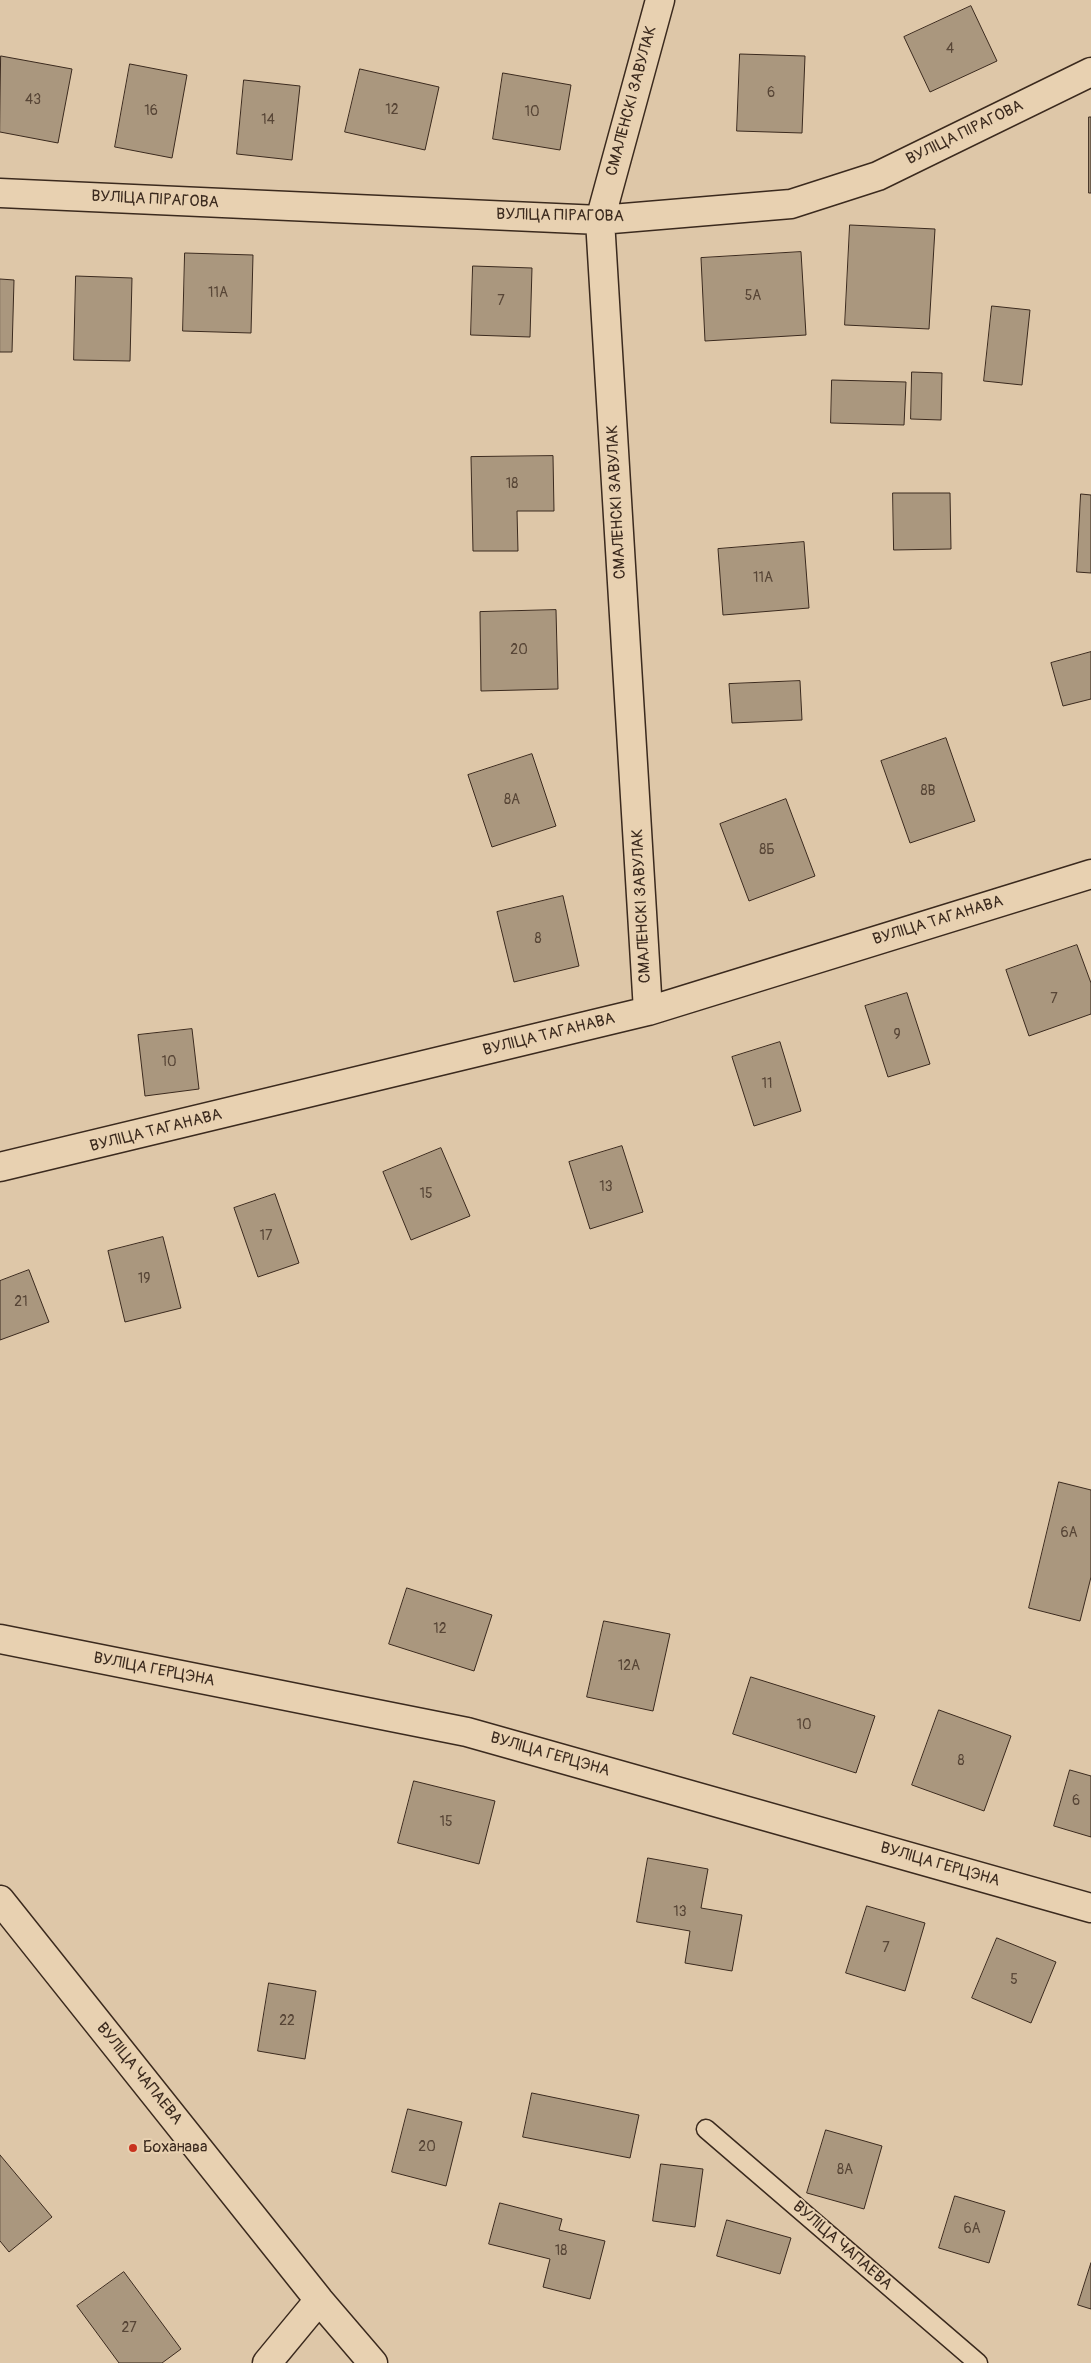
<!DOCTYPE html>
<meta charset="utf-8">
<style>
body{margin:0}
canvas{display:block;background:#dec7a8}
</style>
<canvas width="1091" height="2363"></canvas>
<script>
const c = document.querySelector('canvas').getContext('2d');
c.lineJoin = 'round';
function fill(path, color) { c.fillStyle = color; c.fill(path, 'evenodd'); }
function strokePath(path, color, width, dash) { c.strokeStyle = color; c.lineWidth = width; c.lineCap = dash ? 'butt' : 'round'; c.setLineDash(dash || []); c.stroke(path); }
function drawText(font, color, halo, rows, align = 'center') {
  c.font = font + ' Pangolin,sans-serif'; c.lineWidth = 4; c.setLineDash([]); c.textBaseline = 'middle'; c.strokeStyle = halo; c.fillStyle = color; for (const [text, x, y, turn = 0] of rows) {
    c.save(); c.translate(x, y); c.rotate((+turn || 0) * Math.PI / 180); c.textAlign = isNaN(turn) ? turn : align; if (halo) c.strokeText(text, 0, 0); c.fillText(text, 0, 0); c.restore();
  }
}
const building = new Path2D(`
 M 971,6 L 997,61 L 930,92 L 904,37 Z
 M 740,54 L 805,56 L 802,133 L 737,131 Z
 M 1,56 L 72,69 L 58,143 L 0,132 Z
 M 130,64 L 187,75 L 172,158 L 115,147 Z
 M 360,69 L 439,87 L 425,150 L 345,132 Z
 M 503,73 L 571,85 L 560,150 L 493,139 Z
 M 244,80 L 300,86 L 292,160 L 237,154 Z
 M 1089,117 L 1091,117 L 1091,193 L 1089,193 Z
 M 850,225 L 935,229 L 929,329 L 845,325 Z
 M 801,252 L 806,335 L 705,341 L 701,258 Z
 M 185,253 L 253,255 L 251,333 L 183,331 Z
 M 473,266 L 532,268 L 530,337 L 471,335 Z
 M 76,276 L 132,278 L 130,361 L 74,360 Z
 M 0,279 L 14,280 L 12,352 L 0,352 Z
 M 992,306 L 1030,310 L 1022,385 L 984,381 Z
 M 912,372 L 942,373 L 941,420 L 911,419 Z
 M 832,380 L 906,382 L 904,425 L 831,423 Z
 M 553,456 L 554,511 L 517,511 L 518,551 L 473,551 L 471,457 Z
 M 893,493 L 950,493 L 951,549 L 894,550 Z
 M 1081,494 L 1091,495 L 1091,573 L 1077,572 Z
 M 804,542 L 809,608 L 723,615 L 718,549 Z
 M 556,610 L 558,689 L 481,691 L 480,612 Z
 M 1091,652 L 1091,699 L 1063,706 L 1051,663 Z
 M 800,681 L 802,720 L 732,723 L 729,684 Z
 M 946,738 L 975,821 L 910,843 L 881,761 Z
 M 532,754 L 556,826 L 492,847 L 468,775 Z
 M 786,799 L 815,876 L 749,901 L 720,824 Z
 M 563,896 L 579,966 L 514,982 L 497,912 Z
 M 1077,945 L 1091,983 L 1091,1014 L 1029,1036 L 1006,970 Z
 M 907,993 L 930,1064 L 888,1077 L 865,1006 Z
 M 192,1029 L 199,1089 L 145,1096 L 138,1035 Z
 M 780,1042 L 801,1111 L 754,1126 L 732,1057 Z
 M 622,1146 L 643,1212 L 590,1229 L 569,1162 Z
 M 441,1148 L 470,1216 L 411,1240 L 383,1172 Z
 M 275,1194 L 299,1263 L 258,1277 L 234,1208 Z
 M 163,1237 L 181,1308 L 125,1322 L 108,1251 Z
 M 29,1270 L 49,1322 L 0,1340 L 0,1281 Z
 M 1059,1482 L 1091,1490 L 1091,1577 L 1080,1621 L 1029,1608 Z
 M 407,1588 L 492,1615 L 474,1671 L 389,1644 Z
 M 604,1621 L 670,1634 L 653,1711 L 587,1697 Z
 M 751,1677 L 875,1716 L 856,1773 L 733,1734 Z
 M 939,1710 L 1011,1736 L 984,1811 L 912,1785 Z
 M 1070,1770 L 1091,1776 L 1091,1837 L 1054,1826 Z
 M 414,1781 L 495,1801 L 479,1864 L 398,1843 Z
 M 648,1858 L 708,1869 L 701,1908 L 742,1915 L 732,1971 L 685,1963 L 690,1931 L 637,1922 Z
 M 867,1906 L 925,1923 L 905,1991 L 846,1973 Z
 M 997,1938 L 1056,1962 L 1031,2023 L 972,1998 Z
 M 269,1983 L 316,1991 L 305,2059 L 258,2051 Z
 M 532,2093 L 639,2115 L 630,2158 L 523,2137 Z
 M 408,2109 L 462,2122 L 446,2186 L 392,2172 Z
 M 826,2130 L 882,2146 L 864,2209 L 807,2193 Z
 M 0,2155 L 52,2217 L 9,2252 L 0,2241 Z
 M 661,2164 L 703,2169 L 695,2227 L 653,2221 Z
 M 955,2196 L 1005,2211 L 989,2263 L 939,2248 Z
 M 500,2203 L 562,2219 L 559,2230 L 605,2241 L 590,2299 L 543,2287 L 550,2259 L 489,2244 Z
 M 727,2220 L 791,2238 L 780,2274 L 717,2256 Z
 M 1091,2263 L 1091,2309 L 1078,2305 Z
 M 124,2272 L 181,2349 L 162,2363 L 119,2363 L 77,2306 Z`);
fill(building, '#aa977e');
strokePath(building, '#3b2a1e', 1);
const lane = new Path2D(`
 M 706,2129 L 978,2363`);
const street = new Path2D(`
 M 0,193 L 600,220 L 791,204 L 878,176 L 1091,72
 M 648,1011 L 600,220 L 660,0
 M 0,1167 L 648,1011 L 1091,874
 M 0,1639 L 467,1732 L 1091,1908`);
const secondary = new Path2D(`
 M 0,1900 L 319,2300 L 373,2363
 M 267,2363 L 319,2300`);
strokePath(lane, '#3b2a1e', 21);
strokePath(street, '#3b2a1e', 31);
strokePath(secondary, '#3b2a1e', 31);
strokePath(lane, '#e8d1b1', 18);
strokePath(street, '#e8d1b1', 28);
strokePath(secondary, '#e8d1b1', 28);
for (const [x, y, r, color] of [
 [133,2148,5,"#c8321e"]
]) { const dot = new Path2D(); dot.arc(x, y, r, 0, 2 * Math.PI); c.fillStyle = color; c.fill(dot); strokePath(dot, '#e8d1b1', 2); }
drawText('14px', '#574536', null, [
 ["4",950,49],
 ["6",771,93],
 ["43",33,100],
 ["12",392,110],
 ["16",151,111],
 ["10",532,112],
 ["14",268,120],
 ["11А",218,293],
 ["5А",753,296],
 ["7",501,301],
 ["18",512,484],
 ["11А",763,578],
 ["20",519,650],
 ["8В",928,791],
 ["8А",512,800],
 ["8Б",767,850],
 ["8",538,939],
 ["7",1054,999],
 ["9",897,1035],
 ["10",169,1062],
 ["11",767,1084],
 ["13",606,1187],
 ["15",426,1194],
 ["17",266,1236],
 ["19",144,1279],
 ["21",21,1302],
 ["6А",1069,1533],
 ["12",440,1629],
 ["12А",629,1666],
 ["10",804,1725],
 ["8",961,1761],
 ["6",1076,1801],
 ["15",446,1822],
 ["13",680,1912],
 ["7",886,1948],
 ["5",1014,1980],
 ["22",287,2021],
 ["20",427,2147],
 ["8А",845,2170],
 ["6А",972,2229],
 ["18",561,2251],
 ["27",129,2328]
]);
drawText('16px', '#3b2a1e', '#e8d1b1', [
 ["СМАЛЕНСКІ ЗАВУЛАК",632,101,-75],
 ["ВУЛІЦА ПІРАГОВА",965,133,-26],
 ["ВУЛІЦА ПІРАГОВА",155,200,3],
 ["ВУЛІЦА ПІРАГОВА",560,216,1],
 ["СМАЛЕНСКІ ЗАВУЛАК",617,502,-93],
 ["СМАЛЕНСКІ ЗАВУЛАК",642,906,-93],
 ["ВУЛІЦА ТАГАНАВА",938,921,-17],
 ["ВУЛІЦА ТАГАНАВА",549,1035,-14],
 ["ВУЛІЦА ТАГАНАВА",156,1131,-14],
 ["ВУЛІЦА ГЕРЦЭНА",154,1670,11],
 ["ВУЛІЦА ГЕРЦЭНА",550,1755,16],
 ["ВУЛІЦА ГЕРЦЭНА",940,1865,16],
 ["ВУЛІЦА ЧАПАЕВА",139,2074,51],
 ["ВУЛІЦА ЧАПАЕВА",842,2246,41]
]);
drawText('16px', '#3b2a1e', '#e8d1b1', [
 ["Боханава",143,2148]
], 'left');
</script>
